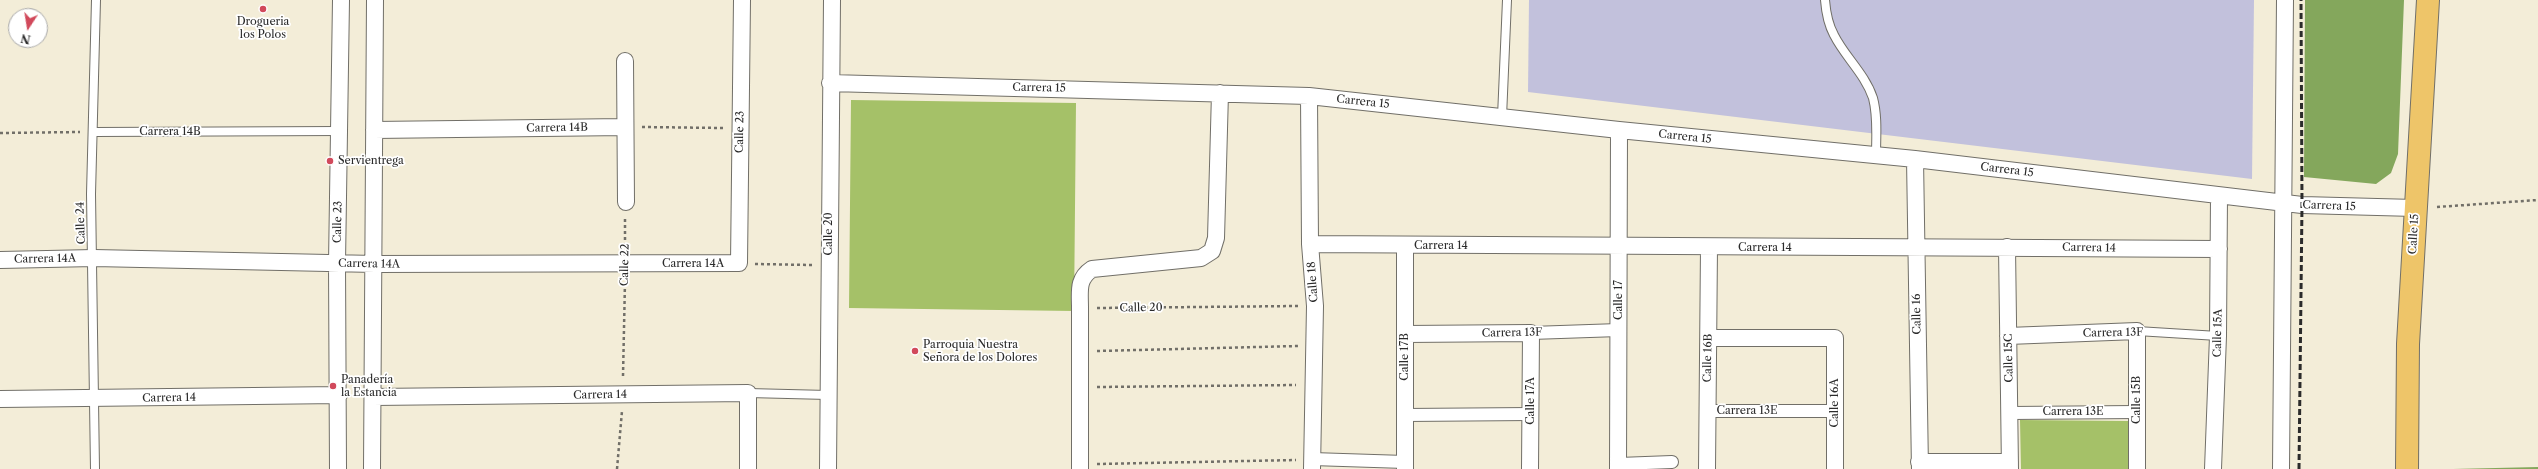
<!DOCTYPE html>
<meta charset="utf-8">
<style>
body{margin:0}
#map{position:relative;width:2538px;height:469px;overflow:hidden;background:#f3edd8;font-family:"Libre Caslon Text",serif}
canvas{display:block}
.north{position:absolute;left:8px;top:8px;width:40px;height:40px;box-sizing:border-box;background:#fff;border:1px solid #aaa;border-radius:50%;rotate:192deg;font-size:11px;font-weight:700;line-height:16px;text-align:center;color:#2b2b2b}
.north::after{content:'';display:block;margin:auto;width:14px;height:18px;background:#d1495b;clip-path:polygon(50% 0,100% 100%,50% 72%,0 100%)}
</style>
<div id="map">
<canvas width="2538" height="469"></canvas>
<div class="north">N</div>
</div>
<script>
const c = document.querySelector('canvas').getContext('2d');
c.lineJoin = 'round';
function fill(path, color) { c.fillStyle = color; c.fill(path, 'evenodd'); }
function strokePath(path, color, width, dash) { c.strokeStyle = color; c.lineWidth = width; c.lineCap = dash ? 'butt' : 'round'; c.setLineDash(dash || []); c.stroke(path); }
function drawText(font, color, halo, rows, align = 'center') {
  c.font = font + ' "Libre Caslon Text",serif'; c.lineWidth = 3.5; c.setLineDash([]); c.textBaseline = 'middle'; c.strokeStyle = halo; c.fillStyle = color; for (const [text, x, y, turn = 0] of rows) {
    c.save(); c.translate(x, y); c.rotate((+turn || 0) * Math.PI / 180); c.textAlign = isNaN(turn) ? turn : align; if (halo) c.strokeText(text, 0, 0); c.fillText(text, 0, 0); c.restore();
  }
}
fill(new Path2D(`
 M 1529,0 L 2254,0 L 2252,179 L 1528,92 Z`), '#c2c1dc');
fill(new Path2D(`
 M 851,100 L 1076,103 L 1074,311 L 849,308 Z
 M 2020,420 L 2128,421 L 2128,469 L 2021,469 Z`), '#a5c168');
fill(new Path2D(`
 M 2305,0 L 2404,0 L 2398,154 L 2391,173 L 2376,184 L 2304,177 Z
 M 2538,467 L 2538,469 L 2453,469 Z`), '#84a75c');
const service = new Path2D(`
 M 1825,0 C 1826,13 1828,24 1834,35 C 1845,57 1865,74 1873,98 C 1878,117 1876,137 1876,156
 M 1502,117 L 1507,0
 M 93,132 L 341,131
 M 2137,331 L 2218,336
 M 748,393 L 828,395
 M 95,469 L 91,194 L 96,0`);
const pedestrian = new Path2D(`
 M 1531,333 L 1619,330
 M 1708,411 L 1834,411
 M 2010,413 L 2137,412
 M 1405,415 L 1531,414
 M 1312,459 L 1405,462
 M 1619,464 L 1672,462`);
const minor = new Path2D(`
 M 625,61 L 626,202
 M 830,83 L 1309,96 L 1619,130 L 1915,159 L 2302,205 L 2415,208
 M 1309,96 L 1310,244 L 1315,306 L 1312,469
 M 374,130 L 625,127
 M 1915,159 L 1920,469
 M 1310,244 L 2219,249
 M 1405,246 L 1405,469
 M 2007,247 L 2010,469
 M 0,260 L 94,258 L 375,264 L 739,263 L 742,0
 M 1405,334 L 1531,333 L 1530,469
 M 2008,336 L 2137,331 L 2137,469
 M 1709,338 L 1835,338 L 1835,469
 M 373,397 L 748,393 L 748,469
 M 0,399 L 339,395
 M 1919,462 L 2010,462
 M 338,469 L 337,263 L 341,0
 M 372,469 L 375,0
 M 828,469 L 832,0
 M 1080,469 L 1080,308 C 1080,291 1077,279 1092,269 L 1201,258 L 1212,251 L 1216,238 L 1220,93
 M 1618,469 L 1619,130
 M 1707,469 L 1709,247
 M 2213,469 L 2218,336 L 2219,196
 M 2281,469 L 2285,0`);
const primary = new Path2D(`
 M 2407,469 L 2408,344 L 2428,0`);
strokePath(service, '#716f68', 10);
strokePath(pedestrian, '#716f68', 14);
strokePath(minor, '#716f68', 18);
strokePath(primary, '#716f68', 24);
strokePath(new Path2D(`
 M 642,127 L 723,128
 M 0,133 L 80,132
 M 2437,207 L 2538,200
 M 625,246 L 625,219
 M 755,264 L 812,265
 M 1097,308 L 1298,306
 M 1097,351 L 1298,346
 M 623,376 L 625,281
 M 1097,387 L 1296,385
 M 1097,464 L 1296,460
 M 617,469 L 622,411`), '#716f68', 2.5, [3, 3]);
strokePath(service, '#fff', 8);
strokePath(pedestrian, '#fff', 12);
strokePath(minor, '#fff', 16);
strokePath(primary, '#eec569', 22);
strokePath(new Path2D(`
 M 2299,469 L 2302,205 L 2301,0`), '#2b2b2b', 3, [6, 3]);
for (const [x, y, r, color] of [
 [263,9,4,"#d1495b"],
 [330,161,4,"#d1495b"],
 [915,351,4,"#d1495b"],
 [333,386,4,"#d1495b"]
]) { const dot = new Path2D(); dot.arc(x, y, r, 0, 2 * Math.PI); c.fillStyle = color; c.fill(dot); strokePath(dot, '#fff', 1.5); }
drawText('11px', '#2b2b2b', '#fff', [
 ["Drogueria",263,22,"center"],
 ["los Polos",263,35,"center"],
 ["Servientrega",338,161],
 ["Parroquia Nuestra",923,345],
 ["Señora de los Dolores",923,358],
 ["Panadería",341,380],
 ["la Estancia",341,393]
], 'left');
drawText('11px', '#2b2b2b', '#fff', [
 ["Carrera 15",1039,88,1],
 ["Carrera 15",1363,102,6],
 ["Carrera 14B",557,128,-1],
 ["Carrera 14B",170,132],
 ["Calle 23",740,132,-89],
 ["Carrera 15",1685,137,6],
 ["Carrera 15",2007,170,7],
 ["Carrera 15",2329,206,2],
 ["Calle 23",338,222,-89],
 ["Calle 24",81,223,-92],
 ["Calle 20",829,234,-90],
 ["Calle 15",2414,234,-87],
 ["Carrera 14",1441,246],
 ["Carrera 14",1765,248],
 ["Carrera 14",2089,248,1],
 ["Carrera 14A",45,259,-1],
 ["Carrera 14A",369,264,1],
 ["Carrera 14A",693,264],
 ["Calle 22",625,265,-89],
 ["Calle 18",1313,282,-94],
 ["Calle 17",1619,300,-90],
 ["Calle 20",1141,308,-1],
 ["Calle 16",1917,314,-91],
 ["Carrera 13F",1512,333,-1],
 ["Carrera 13F",2113,333,-1],
 ["Calle 15A",2218,333,-89],
 ["Calle 17B",1405,357,-90],
 ["Calle 16B",1708,358,-89],
 ["Calle 15C",2009,358,-91],
 ["Carrera 14",600,395,-1],
 ["Carrera 14",169,398,-1],
 ["Calle 15B",2137,400,-90],
 ["Calle 17A",1531,401,-90],
 ["Calle 16A",1835,403,-90],
 ["Carrera 13E",1747,411],
 ["Carrera 13E",2073,412]
]);
</script>
